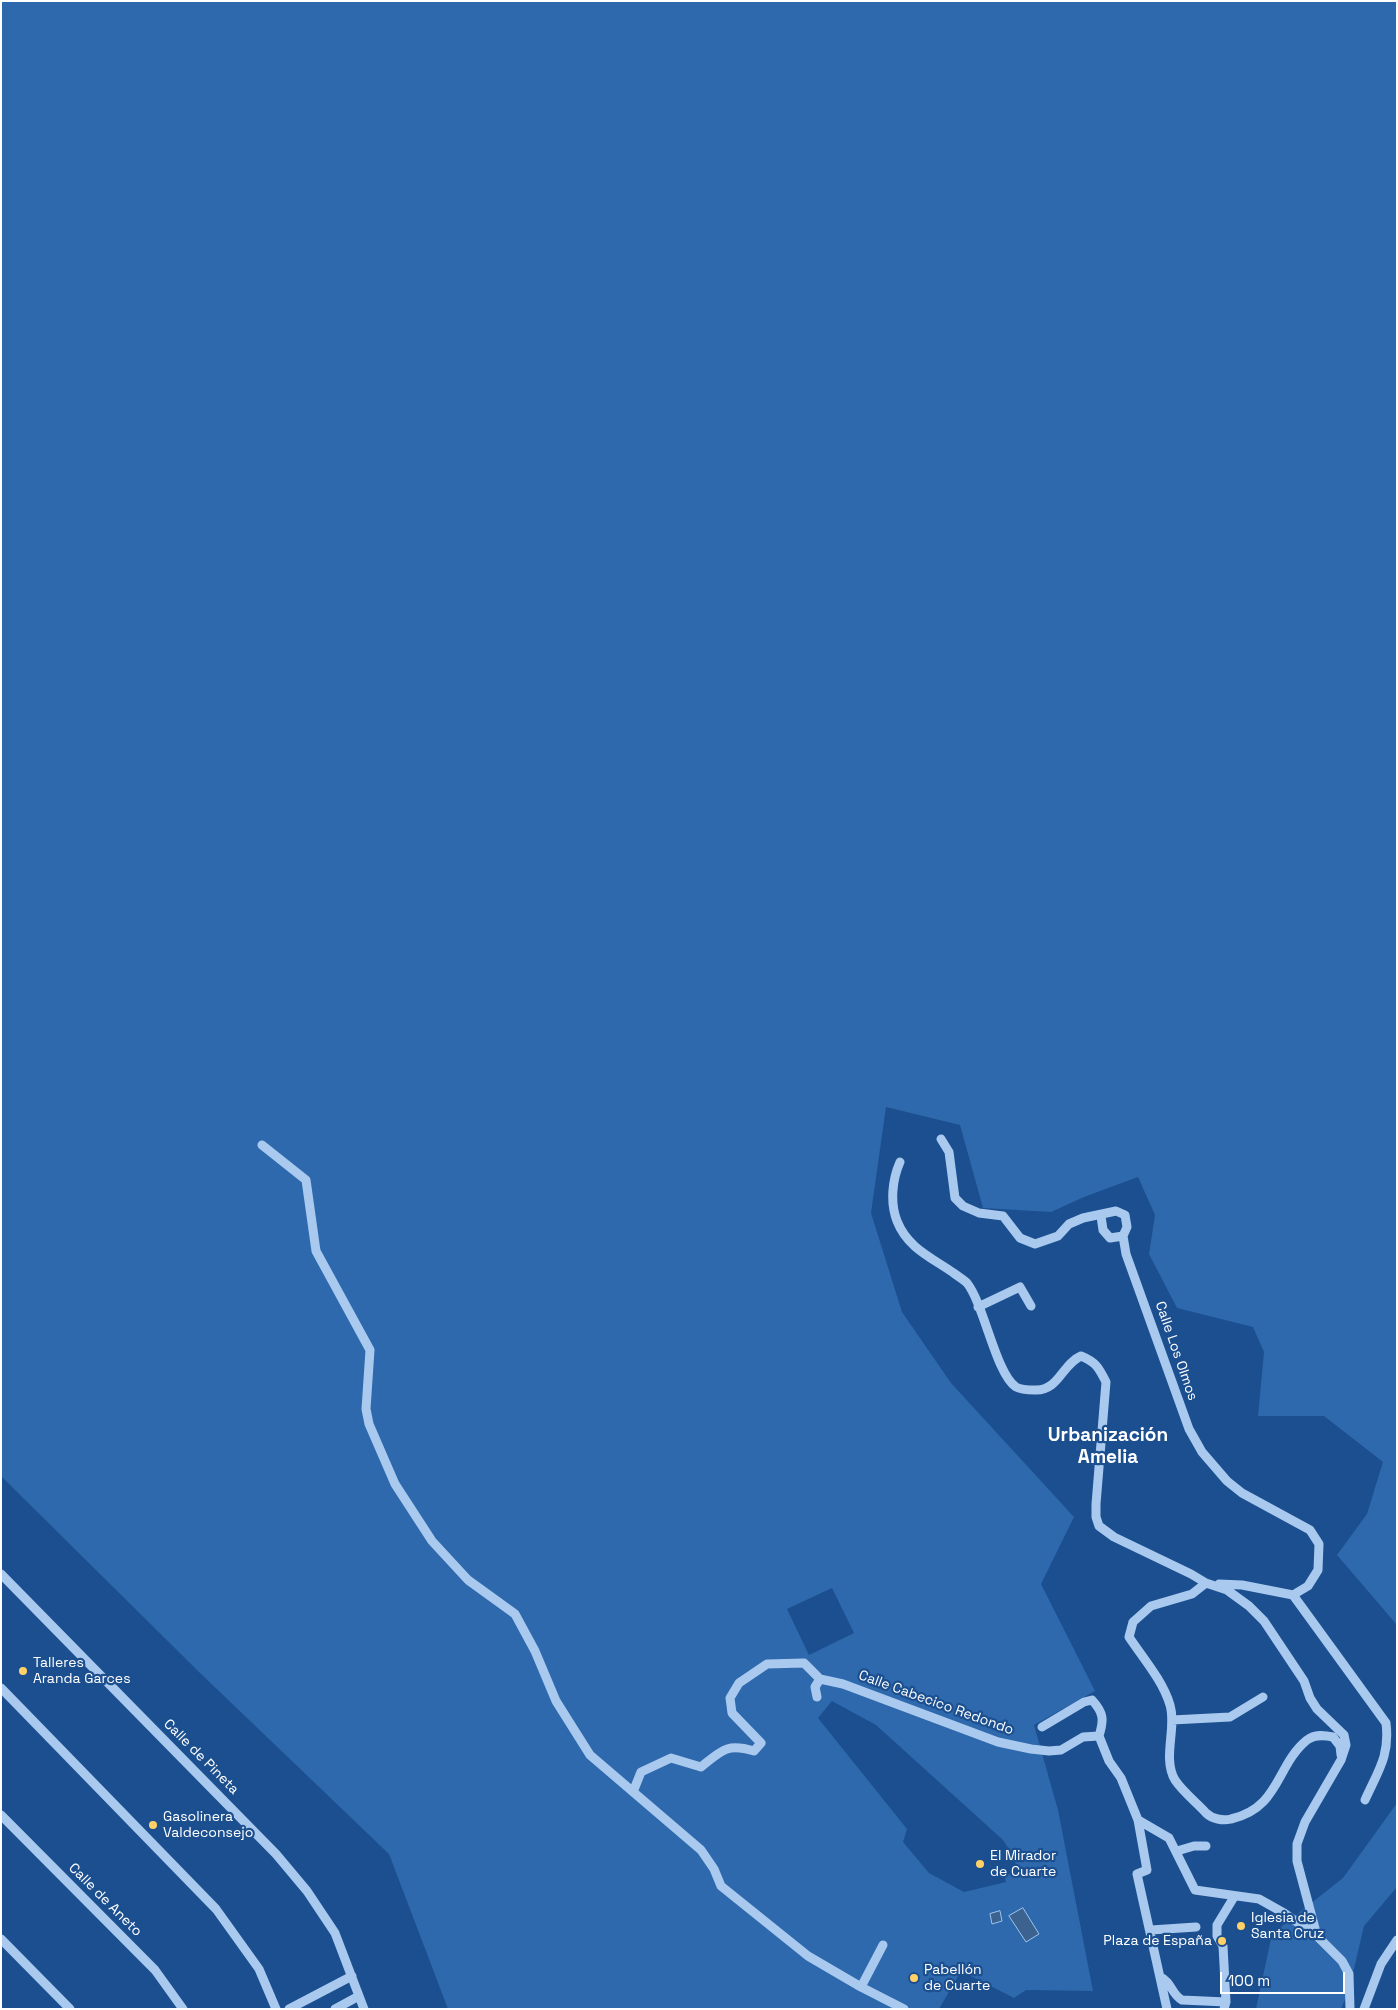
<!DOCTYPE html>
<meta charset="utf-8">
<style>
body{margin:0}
#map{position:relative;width:1398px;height:2010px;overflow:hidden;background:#1b4f8f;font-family:"Space Grotesk",sans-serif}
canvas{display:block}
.frame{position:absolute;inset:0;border:2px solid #fff;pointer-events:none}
.scale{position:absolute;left:1220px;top:1972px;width:125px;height:22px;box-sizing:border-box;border:2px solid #fff;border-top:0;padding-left:6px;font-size:15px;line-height:18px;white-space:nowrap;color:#fff;-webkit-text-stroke:4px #1b4f8f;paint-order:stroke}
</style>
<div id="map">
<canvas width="1398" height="2010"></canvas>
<div class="frame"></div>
<div class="scale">100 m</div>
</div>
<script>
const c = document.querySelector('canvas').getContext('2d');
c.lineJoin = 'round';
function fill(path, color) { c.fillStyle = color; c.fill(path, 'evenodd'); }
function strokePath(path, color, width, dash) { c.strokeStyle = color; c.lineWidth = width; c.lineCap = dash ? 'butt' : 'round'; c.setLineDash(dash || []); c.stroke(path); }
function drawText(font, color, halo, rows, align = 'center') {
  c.font = font + ' "Space Grotesk",sans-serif'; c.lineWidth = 4.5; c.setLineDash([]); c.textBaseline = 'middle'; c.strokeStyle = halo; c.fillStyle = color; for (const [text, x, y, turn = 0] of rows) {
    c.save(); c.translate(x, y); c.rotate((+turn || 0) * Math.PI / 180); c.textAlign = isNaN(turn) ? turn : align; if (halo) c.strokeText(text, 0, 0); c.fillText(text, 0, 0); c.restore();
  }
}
fill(new Path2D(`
 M 1,1 L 1397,1 L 1397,1625 L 1337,1555 L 1367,1514 L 1383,1462 L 1324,1416 L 1258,1416 L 1264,1352 L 1253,1327 L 1177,1308 L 1149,1254 L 1155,1215 L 1138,1177 L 1084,1197 L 1051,1212 L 983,1208 L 960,1125 L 886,1107 L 871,1213 L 902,1312 L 951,1383 L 1074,1517 L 1041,1584 L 1095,1691 L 1034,1725 L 1058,1810 L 1093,1991 L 1026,1990 L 1014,1998 L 961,1971 L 939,2009 L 448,2009 L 389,1854 L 199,1672 L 1,1476 ZM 832,1588 L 854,1633 L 809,1655 L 787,1609 ZM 832,1701 L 876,1725 L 1003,1840 L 1014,1857 L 1017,1872 L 1004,1875 L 1006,1882 L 964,1892 L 929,1873 L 903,1842 L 907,1829 L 818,1718 Z
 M 1397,1803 L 1397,1887 L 1364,1926 L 1349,1990 L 1341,2009 L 1256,2009 L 1272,1934 L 1343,1878 Z`), '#2e69ad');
const water = new Path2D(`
 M 1023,1908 L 1039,1934 L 1026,1942 L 1009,1916 Z
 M 1000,1911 L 1002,1921 L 992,1924 L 990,1914 Z`);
fill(water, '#3c6290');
strokePath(water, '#9cc4f0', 1);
strokePath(new Path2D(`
 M 941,1139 L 949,1152 L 955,1198 L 963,1206 L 979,1213 L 1003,1216 L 1020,1238 L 1035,1244 L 1058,1236 L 1069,1224 L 1083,1218 L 1116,1211 L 1125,1215 L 1127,1227 L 1123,1236 L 1126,1254 L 1189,1429 L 1202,1452 L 1227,1481 L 1242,1493 L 1310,1530 L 1319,1544 L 1318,1570 L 1308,1586 L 1293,1595 L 1242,1585 L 1219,1584
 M 262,1145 L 306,1180 L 316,1251 L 370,1350 L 366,1409 L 369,1424 L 395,1484 L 432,1541 L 468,1580 L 515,1614 L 535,1651 L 556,1701 L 590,1755 L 701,1850 L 714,1869 L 721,1886 L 808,1956 L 861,1987 L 904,2009
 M 900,1162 C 892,1180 890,1203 897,1221 C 908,1249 933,1258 955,1274 C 959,1277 964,1280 967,1283 C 984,1304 996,1374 1016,1387 C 1021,1390 1029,1390 1035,1390 C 1059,1391 1062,1364 1081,1356 C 1096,1362 1099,1368 1106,1382 L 1096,1504 L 1096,1517 L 1099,1526 L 1114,1537 L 1191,1574 L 1206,1583 L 1227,1590 L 1249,1606 L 1264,1621 L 1304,1681 L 1310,1698 L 1317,1709 L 1344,1735 L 1346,1745 L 1341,1760 L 1305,1822 L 1297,1844 L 1297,1861 L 1317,1936 L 1342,1961 L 1349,1974 L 1350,2009
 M 1101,1216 L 1103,1230 L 1110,1238 L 1123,1236
 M 978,1307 L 1020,1287 L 1031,1306
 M 1,1574 L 276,1854 L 307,1891 L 335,1933 L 364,2009
 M 1206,1583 L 1192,1594 L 1151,1606 L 1133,1622 L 1129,1637 C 1143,1658 1163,1681 1170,1705 C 1177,1728 1162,1758 1175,1780 C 1183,1792 1197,1803 1206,1813 C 1212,1819 1223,1821 1231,1819 C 1280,1808 1276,1765 1307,1740 C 1315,1734 1324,1735 1333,1737 L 1340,1746 L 1341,1755
 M 1293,1595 L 1386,1723 C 1390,1756 1378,1771 1365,1800
 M 1,1688 L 216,1909 L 259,1969 L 276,2009
 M 817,1697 L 815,1687 L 820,1679 L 843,1684 L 998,1742 L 1031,1749 L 1049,1751 L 1061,1750 L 1083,1737 L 1099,1736
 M 1172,1720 L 1230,1717 L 1263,1697
 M 1042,1727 L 1084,1702 L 1092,1700 C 1104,1713 1104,1720 1099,1736
 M 1099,1736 L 1109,1761 L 1121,1778 L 1138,1820 L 1147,1870 L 1137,1874 L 1167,2009
 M 633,1792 L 641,1772 L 671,1758 L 701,1767 C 722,1750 727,1743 754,1751 L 761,1743 L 732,1713 L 730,1698 L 739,1683 L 767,1664 L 804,1663 L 820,1679
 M 1,1815 L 155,1970 L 183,2009
 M 1138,1820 L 1169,1838 L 1195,1890 L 1259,1899 L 1284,1913 L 1317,1936
 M 1177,1851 L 1194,1846 L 1206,1846
 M 1151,1930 L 1196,1927
 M 1,1939 L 70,2009
 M 1160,1977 C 1172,1982 1171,1994 1182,2000 L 1226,2002
 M 861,1987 L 883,1945
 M 289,2009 L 352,1976
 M 335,2009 L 359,1996
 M 1224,2009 L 1226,2002 L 1223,1946 L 1217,1936 L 1217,1925 L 1234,1897
 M 1364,2009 L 1381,1964 L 1397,1940`), '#a9c9ee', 9);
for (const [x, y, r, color] of [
 [23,1671,5,"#ffd166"],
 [153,1825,5,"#ffd166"],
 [980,1864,5,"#ffd166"],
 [1241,1926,5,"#ffd166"],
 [1222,1941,5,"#ffd166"],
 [914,1978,5,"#ffd166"]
]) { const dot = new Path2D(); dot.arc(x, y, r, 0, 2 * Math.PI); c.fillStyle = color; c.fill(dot); strokePath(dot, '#1b4f8f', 2); }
drawText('14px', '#fff', '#1b4f8f', [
 ["Calle Los Olmos",1176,1351,71],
 ["Calle Cabecico Redondo",936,1703,20],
 ["Calle de Pineta",201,1757,45],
 ["Calle de Aneto",105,1900,45]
]);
drawText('14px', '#fff', '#1b4f8f', [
 ["Talleres",33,1663],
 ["Aranda Garces",33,1679],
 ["Gasolinera",163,1817],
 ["Valdeconsejo",163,1833],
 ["El Mirador",990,1856],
 ["de Cuarte",990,1872],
 ["Iglesia de",1251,1918],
 ["Santa Cruz",1251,1934],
 ["Plaza de España",1212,1941,"right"],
 ["Pabellón",924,1970],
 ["de Cuarte",924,1986]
], 'left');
drawText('bold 19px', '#fff', '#1b4f8f', [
 ["Urbanización",1108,1436],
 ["Amelia",1108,1458]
]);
</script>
